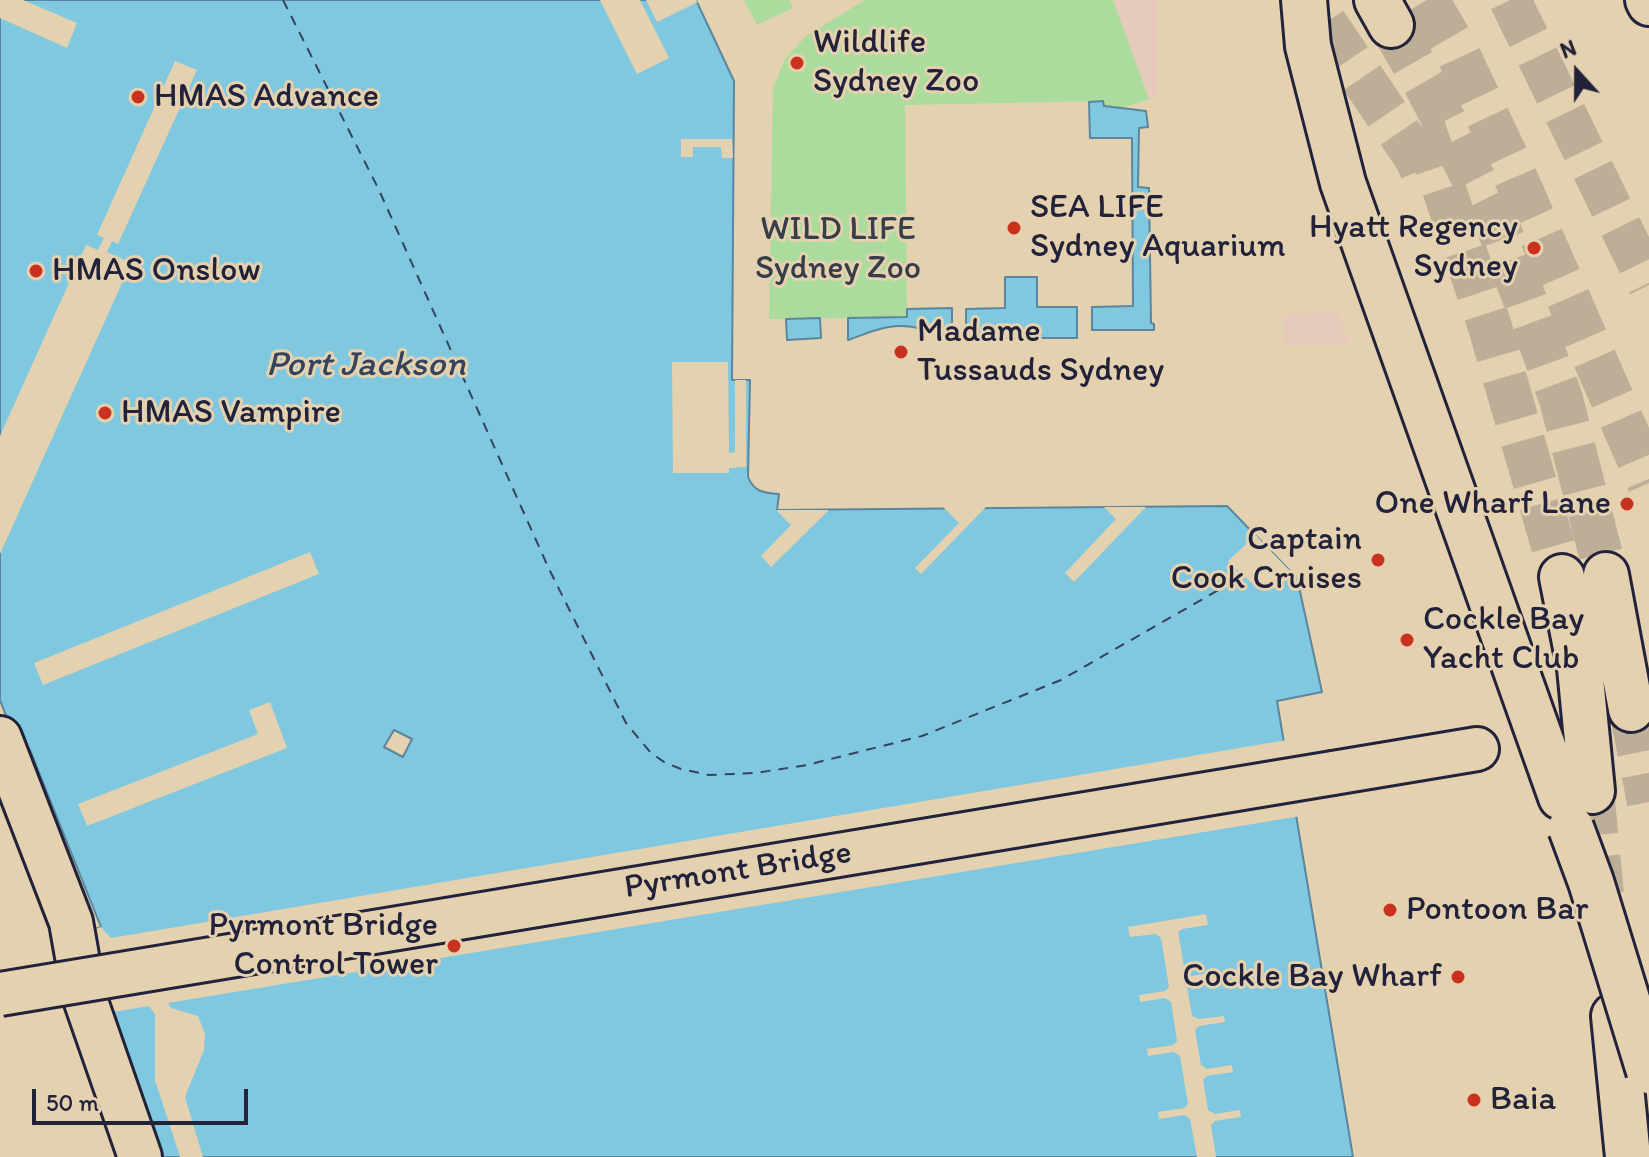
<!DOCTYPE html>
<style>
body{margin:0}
#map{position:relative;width:1649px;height:1157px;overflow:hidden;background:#e4d1af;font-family:Itim,sans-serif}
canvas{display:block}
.north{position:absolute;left:1537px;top:32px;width:80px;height:80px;-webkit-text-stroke:6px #e4d1af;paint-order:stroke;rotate:339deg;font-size:22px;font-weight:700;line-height:32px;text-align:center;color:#22223b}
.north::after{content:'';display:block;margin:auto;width:28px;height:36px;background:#22223b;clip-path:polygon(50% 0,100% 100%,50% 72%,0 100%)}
.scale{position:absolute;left:32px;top:1089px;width:216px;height:36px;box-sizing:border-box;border:4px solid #22223b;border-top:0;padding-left:10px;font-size:24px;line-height:28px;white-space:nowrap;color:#22223b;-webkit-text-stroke:6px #e4d1af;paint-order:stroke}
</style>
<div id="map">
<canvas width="1649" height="1157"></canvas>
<div class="north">N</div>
<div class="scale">50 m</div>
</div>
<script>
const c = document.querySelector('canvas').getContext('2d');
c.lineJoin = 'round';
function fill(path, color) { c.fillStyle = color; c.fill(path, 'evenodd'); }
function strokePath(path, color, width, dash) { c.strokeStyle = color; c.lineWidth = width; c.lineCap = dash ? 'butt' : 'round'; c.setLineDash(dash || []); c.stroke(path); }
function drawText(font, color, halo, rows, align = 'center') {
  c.font = font + ' Itim,sans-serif'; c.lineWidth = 6; c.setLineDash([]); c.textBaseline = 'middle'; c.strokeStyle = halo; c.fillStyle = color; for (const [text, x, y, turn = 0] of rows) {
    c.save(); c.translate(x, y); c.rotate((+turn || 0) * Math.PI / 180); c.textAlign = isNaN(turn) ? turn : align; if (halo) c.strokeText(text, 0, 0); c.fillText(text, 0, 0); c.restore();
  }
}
fill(new Path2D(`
 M 1113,0 L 1157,0 L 1157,99 L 1149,99 Z
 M 1337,311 L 1350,345 L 1292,346 L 1284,344 L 1283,315 Z`), '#e6cbbd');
fill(new Path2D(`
 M 744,0 L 789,0 L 793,8 L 757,25 Z
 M 865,0 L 1113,0 L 1149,99 L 1122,108 L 1103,106 L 1102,101 L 905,105 L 907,317 L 769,319 L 773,88 L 785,59 L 806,36 Z`), '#abdc9d');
const water = new Path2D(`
 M 0,0 L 696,0 L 734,81 L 732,380 L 750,380 L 748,477 C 754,492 764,493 779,494 L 777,510 L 1227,506 L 1297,578 L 1322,692 L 1277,701 L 1353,1157 L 156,1157 L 87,932 L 101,927 L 30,750 L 20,752 L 0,700 ZM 394,730 L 412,739 L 403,757 L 384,747 Z
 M 1103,101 L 1104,106 L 1146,111 L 1148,127 L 1139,128 L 1138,187 L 1149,188 L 1151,323 L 1154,324 L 1154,330 L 1092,330 L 1092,307 L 1133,306 L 1132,138 L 1090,138 L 1089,102 Z
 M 1005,277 L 1037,277 L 1037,307 L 1077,307 L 1077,338 L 966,338 L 966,309 L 1005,308 Z
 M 952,308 L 952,338 C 940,339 933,332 922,329 C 894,321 873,331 848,340 L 848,318 L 907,317 L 907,309 Z
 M 820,318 L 821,338 L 787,340 L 786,319 Z`);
fill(water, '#7fc8e0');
strokePath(water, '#5a869e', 2);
fill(new Path2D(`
 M 0,0 L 23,0 L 77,23 L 67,48 L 0,18 Z
 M 600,0 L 640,0 L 669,58 L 637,74 Z
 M 646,0 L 696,0 L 698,2 L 657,22 Z
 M 175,61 L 197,70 L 118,244 L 112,241 L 107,252 L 131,263 L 0,554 L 0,436 L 86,245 L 98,250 L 104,238 L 97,235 Z
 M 681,139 L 732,139 L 733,158 L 722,158 L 721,147 L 693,147 L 693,157 L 681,157 Z
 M 672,362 L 728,362 L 729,453 L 735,452 L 735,380 L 746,380 L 746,467 L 729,468 L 729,473 L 673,473 Z
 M 943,507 L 986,507 L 921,574 L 915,568 L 959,523 Z
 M 1104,507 L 1146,507 L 1074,582 L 1065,573 L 1116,519 Z
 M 776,510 L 829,510 L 771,567 L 761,556 L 791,525 Z
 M 1256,535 L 1263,543 L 1297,578 L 1256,587 L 1228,561 Z
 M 310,552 L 319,574 L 43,685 L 34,663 Z
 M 270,702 L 287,748 L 87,826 L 78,804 L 258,734 L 249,710 Z
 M 1287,740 L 1301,816 L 168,1003 L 171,1008 L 198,1016 L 205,1034 L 204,1050 L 185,1097 L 203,1157 L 180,1157 L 155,1080 L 155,1014 L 149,1006 L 107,1013 L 87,932 L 101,927 L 111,938 Z
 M 1206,914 L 1208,925 L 1182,929 L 1178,932 L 1185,972 L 1191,976 L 1216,972 L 1217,979 L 1191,983 L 1187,987 L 1192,1016 L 1199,1019 L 1224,1016 L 1225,1022 L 1199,1026 L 1195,1030 L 1201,1065 L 1207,1069 L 1232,1065 L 1233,1072 L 1207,1076 L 1203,1080 L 1208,1110 L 1215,1114 L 1240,1110 L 1241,1117 L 1215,1121 L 1211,1125 L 1216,1157 L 1197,1157 L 1190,1119 L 1184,1115 L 1159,1119 L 1158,1112 L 1184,1108 L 1188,1104 L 1180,1056 L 1173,1052 L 1148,1056 L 1147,1049 L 1173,1045 L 1177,1041 L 1171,1002 L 1165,998 L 1140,1002 L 1139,995 L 1165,991 L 1169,987 L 1161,938 L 1156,934 L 1130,937 L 1128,927 Z`), '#e4d1af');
strokePath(new Path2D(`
 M 283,0 L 379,190 L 549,569 L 626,723 L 650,752 L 664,762 L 681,769 L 709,775 L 755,773 L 807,765 L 922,736 L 1061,680 L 1222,588`), '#35435c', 2, [10, 8]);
strokePath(new Path2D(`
 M 1510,0 L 1649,285`), '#bdae98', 42, [42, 21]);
strokePath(new Path2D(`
 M 1427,0 L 1455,48 L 1507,158 L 1649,483
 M 1325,23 L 1417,159 L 1423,173
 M 1391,25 L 1427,87 L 1499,229 L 1561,399 L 1606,575
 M 1423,126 L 1490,327 L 1562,577
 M 1631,709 L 1649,802
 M 1592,791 L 1602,894`), '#bdae98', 44, [44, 22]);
const minor = new Path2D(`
 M 1647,0 L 1649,4
 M 0,738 L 71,922 L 84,996 L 140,1157
 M 1333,773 L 1477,749`);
const highway = new Path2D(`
 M 1304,0 L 1308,46 L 1343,183 L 1561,797
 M 1377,0 L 1391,25
 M 1606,575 L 1631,709
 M 1562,577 L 1580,668 L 1592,791
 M 1614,1016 L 1628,1157`);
strokePath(minor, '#22223b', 48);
strokePath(highway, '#22223b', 50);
strokePath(minor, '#e4d1af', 42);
strokePath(highway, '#e4d1af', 44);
const minorBridge = new Path2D(`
 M 0,994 L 1333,773`);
const highwayBridge = new Path2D(`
 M 1571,828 L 1591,882 L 1649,1071`);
strokePath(minorBridge, '#22223b', 48, []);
strokePath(highwayBridge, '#22223b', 50, []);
strokePath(minorBridge, '#e4d1af', 42);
strokePath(highwayBridge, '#e4d1af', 44);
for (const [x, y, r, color] of [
 [797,63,8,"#c8321e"],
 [138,97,8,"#c8321e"],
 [1014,228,8,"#c8321e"],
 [1534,248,8,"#c8321e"],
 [36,271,8,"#c8321e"],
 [901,352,8,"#c8321e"],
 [105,413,8,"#c8321e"],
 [1627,504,8,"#c8321e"],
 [1378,560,8,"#c8321e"],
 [1407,640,8,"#c8321e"],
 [1390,910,8,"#c8321e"],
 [454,946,8,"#c8321e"],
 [1458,977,8,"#c8321e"],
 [1474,1100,8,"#c8321e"]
]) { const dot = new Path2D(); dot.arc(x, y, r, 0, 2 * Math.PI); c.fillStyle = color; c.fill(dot); strokePath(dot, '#e4d1af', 3); }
drawText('34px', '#22223b', '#e4d1af', [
 ["Wildlife",813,43],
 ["Sydney Zoo",813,82],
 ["HMAS Advance",154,97],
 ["SEA LIFE",1030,208],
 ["Sydney Aquarium",1030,247],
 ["Hyatt Regency",1518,228,"right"],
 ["Sydney",1518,267,"right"],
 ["HMAS Onslow",52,271],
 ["Madame",917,332],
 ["Tussauds Sydney",917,371],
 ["HMAS Vampire",121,413],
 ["One Wharf Lane",1611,504,"right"],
 ["Captain",1362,540,"right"],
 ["Cook Cruises",1362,579,"right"],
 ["Cockle Bay",1423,620],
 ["Yacht Club",1423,659],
 ["Pontoon Bar",1406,910],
 ["Pyrmont Bridge",438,926,"right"],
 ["Control Tower",438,965,"right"],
 ["Cockle Bay Wharf",1442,977,"right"],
 ["Baia",1490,1100]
], 'left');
drawText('34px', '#373e4a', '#e4d1af', [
 ["WILD LIFE",838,230],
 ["Sydney Zoo",838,269]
]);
drawText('34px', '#22223b', '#e4d1af', [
 ["Pyrmont Bridge",738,871,-9]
]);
drawText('italic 36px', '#35435c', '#e4d1af', [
 ["Port Jackson",366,366]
]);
</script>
